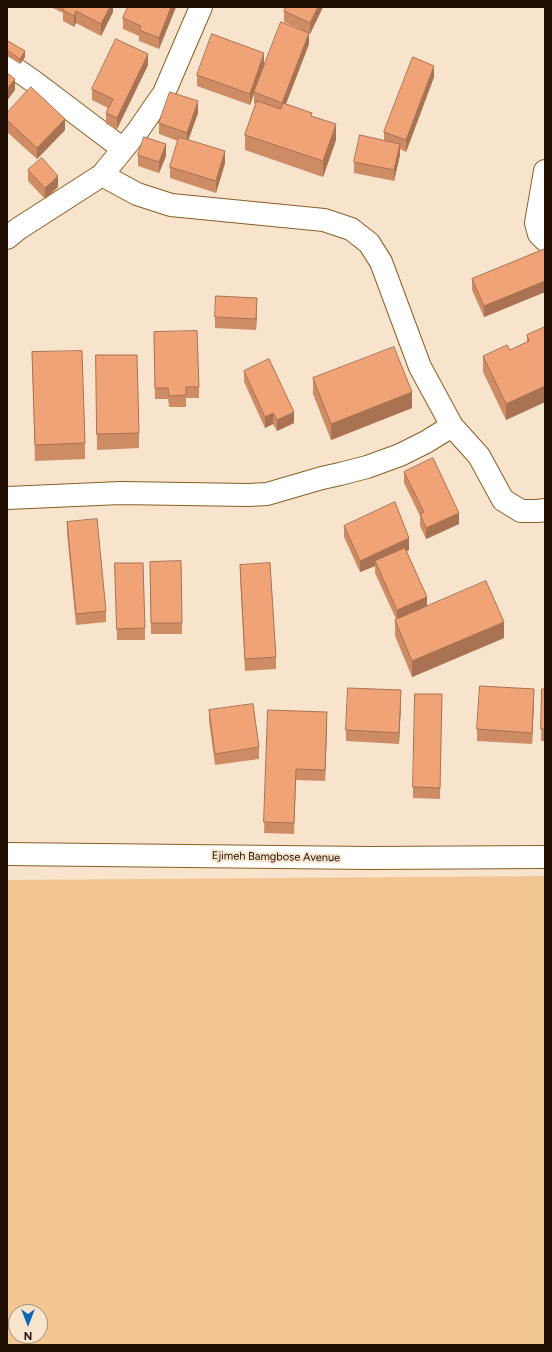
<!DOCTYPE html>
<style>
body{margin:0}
#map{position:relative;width:552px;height:1352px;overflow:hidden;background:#f8e4cd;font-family:Figtree,sans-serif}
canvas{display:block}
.frame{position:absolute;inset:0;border:8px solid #1e0d00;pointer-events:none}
.north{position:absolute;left:8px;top:1304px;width:40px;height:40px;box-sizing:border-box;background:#f8e4cd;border:1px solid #a18e7b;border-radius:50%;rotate:180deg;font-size:11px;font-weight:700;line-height:16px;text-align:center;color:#1e0d00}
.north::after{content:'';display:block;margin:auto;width:14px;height:18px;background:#0a68b5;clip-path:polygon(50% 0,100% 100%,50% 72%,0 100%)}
</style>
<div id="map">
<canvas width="552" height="1352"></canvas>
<div class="frame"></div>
<div class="north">N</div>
</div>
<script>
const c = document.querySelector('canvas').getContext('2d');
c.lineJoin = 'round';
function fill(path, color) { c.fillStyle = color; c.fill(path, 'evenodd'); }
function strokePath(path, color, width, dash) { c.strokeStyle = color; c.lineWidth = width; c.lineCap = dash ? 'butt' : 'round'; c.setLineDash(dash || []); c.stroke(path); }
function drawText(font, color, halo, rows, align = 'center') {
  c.font = font + ' Figtree,sans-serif'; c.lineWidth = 4; c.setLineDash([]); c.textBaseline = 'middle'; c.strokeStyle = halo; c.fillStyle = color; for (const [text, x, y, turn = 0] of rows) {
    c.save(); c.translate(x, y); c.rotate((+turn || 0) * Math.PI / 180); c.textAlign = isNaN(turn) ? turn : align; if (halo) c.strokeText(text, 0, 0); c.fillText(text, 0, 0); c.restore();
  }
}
fill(new Path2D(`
 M 545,876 L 545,1345 L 7,1345 L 7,880 ZM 16,1312 L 40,1312 L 40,1336 L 16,1336 Z`), '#f2c692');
const street = new Path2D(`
 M 7,63 L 33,81 L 123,149
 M 545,171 L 536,223 L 539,234 L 545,240
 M 102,175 L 137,194 L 171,205 L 324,220 L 351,229 L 369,243 L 381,262 L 420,367 L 452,426 L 479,456 L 503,500 L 521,511 L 537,511 L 545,510
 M 7,238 L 18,229 L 102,175 L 137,132 L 164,93 L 201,7
 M 7,498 L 121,493 L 248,495 L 267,494 L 322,478 L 340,474 L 367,467 L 400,455 L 426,442 L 452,426
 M 7,854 L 369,858 L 545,857`);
strokePath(street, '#8a5e23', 24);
strokePath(street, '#fff', 22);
fill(new Path2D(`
 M 51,7 L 113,7 L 113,12 L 101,36 L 76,23 L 74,27 L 63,21 L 63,13 Z
 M 128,7 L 176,7 L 159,49 L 139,41 L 139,36 L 123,29 L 123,18 Z
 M 286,7 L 323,7 L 310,34 L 309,34 L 309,44 L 286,104 L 312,116 L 336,140 L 323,177 L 245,150 L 245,135 L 256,104 L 254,103 L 254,93 L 250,105 L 197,86 L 197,75 L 264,64 L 302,30 L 284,22 L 284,11 Z
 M 7,43 L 25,57 L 20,64 L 7,56 Z
 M 148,65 L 117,129 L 106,124 L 106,113 L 108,108 L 92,100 L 92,89 Z
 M 434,77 L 406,152 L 400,149 L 400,155 L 394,181 L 354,173 L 354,162 L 384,140 L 384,132 Z
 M 7,113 L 65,130 L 37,159 L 7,132 Z
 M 198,113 L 188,140 L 225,163 L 216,193 L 170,178 L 170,167 L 178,141 L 159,134 L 159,123 Z
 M 138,155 L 166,156 L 159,173 L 138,166 Z
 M 28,170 L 58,187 L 45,199 L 28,181 Z
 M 545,204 L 545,220 L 544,220 L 544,209 Z
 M 545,249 L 545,292 L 484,317 L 472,290 L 472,279 Z
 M 257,310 L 256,330 L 215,328 L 215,317 Z
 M 545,327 L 545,402 L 506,420 L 483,372 L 483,356 L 510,350 L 527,342 L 527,335 Z
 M 154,332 L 199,387 L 199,398 L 186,398 L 186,407 L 169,407 L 168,399 L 155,399 Z
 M 32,352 L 85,443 L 85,459 L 35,461 Z
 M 96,355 L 139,433 L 139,448 L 97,450 Z
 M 244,371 L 294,423 L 277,431 L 273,424 L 265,428 L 244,382 Z
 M 313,378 L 412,408 L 331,440 L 313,394 Z
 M 404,472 L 459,524 L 426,539 L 420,526 L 420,516 L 404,483 Z
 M 67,522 L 106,611 L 106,622 L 76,625 L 67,533 Z
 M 344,526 L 409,550 L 406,551 L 427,606 L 504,638 L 412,677 L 395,636 L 395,620 L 396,619 L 375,573 L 375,566 L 360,572 L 344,537 Z
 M 181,561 L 182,634 L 151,634 L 150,562 Z
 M 115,563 L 145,628 L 145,640 L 117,640 Z
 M 240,565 L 276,657 L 276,669 L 245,671 L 240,576 Z
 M 542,689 L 545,689 L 545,741 L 541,741 Z
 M 442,694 L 440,799 L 413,798 L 413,787 Z
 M 534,700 L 532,744 L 477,741 L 477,729 Z
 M 401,702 L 399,744 L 346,741 L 346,730 Z
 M 209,710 L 259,747 L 259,759 L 215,765 L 209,721 Z
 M 268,710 L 327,724 L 325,781 L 296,780 L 294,834 L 264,833 Z`), '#ce8c65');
fill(new Path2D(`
 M 110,7 L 113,7 L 113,12 L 101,36 L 101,24 Z
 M 171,7 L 176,7 L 159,49 L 159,38 Z
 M 318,7 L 323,7 L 310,34 L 310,23 Z
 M 76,11 L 76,23 L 74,27 L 74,16 Z
 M 309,33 L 309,44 L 282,114 L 282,103 Z
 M 25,51 L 25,57 L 20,64 L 20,59 Z
 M 264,53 L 264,64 L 250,105 L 250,94 Z
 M 148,54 L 148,65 L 117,129 L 117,118 Z
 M 434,66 L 434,77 L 406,152 L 406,140 Z
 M 15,79 L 15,90 L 7,101 L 7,89 Z
 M 198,101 L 198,113 L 187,144 L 187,133 Z
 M 65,119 L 65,130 L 37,159 L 37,148 Z
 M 336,124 L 336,140 L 323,177 L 323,161 Z
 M 166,144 L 166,156 L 159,173 L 159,162 Z
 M 400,144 L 400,155 L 394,181 L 394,170 Z
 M 225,151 L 225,163 L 216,193 L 216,181 Z
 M 58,176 L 58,187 L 45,199 L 45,188 Z
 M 545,281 L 545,292 L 484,317 L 484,306 Z
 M 257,298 L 257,310 L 256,330 L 256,319 Z
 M 545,386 L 545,402 L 506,420 L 506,404 Z
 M 412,392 L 412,408 L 331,440 L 331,424 Z
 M 294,412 L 294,423 L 277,431 L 277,420 Z
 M 273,413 L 273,424 L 265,428 L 265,417 Z
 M 459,513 L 459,524 L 426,539 L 426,528 Z
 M 409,538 L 409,550 L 376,565 L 375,561 L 375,566 L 360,572 L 360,561 Z
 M 427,597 L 427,608 L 397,621 L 397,610 Z
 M 504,622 L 504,638 L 412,677 L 412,661 Z
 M 534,689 L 534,700 L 532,744 L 532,733 Z
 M 401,690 L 401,702 L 399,744 L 399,733 Z
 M 327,712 L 327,724 L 325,781 L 325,770 Z`), '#a87253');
const building = new Path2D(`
 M 64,7 L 110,7 L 101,24 L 76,11 L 74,16 L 63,10 Z
 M 128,7 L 171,7 L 159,38 L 139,30 L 141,26 L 123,18 Z
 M 286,7 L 318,7 L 310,23 L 284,11 Z
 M 281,22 L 309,33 L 282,103 L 254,92 Z
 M 212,34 L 264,53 L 250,94 L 197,75 Z
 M 116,39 L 148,54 L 117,118 L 106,113 L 113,99 L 92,89 Z
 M 8,41 L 25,51 L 20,59 L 7,50 L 7,43 Z
 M 413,57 L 434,66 L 406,140 L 384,132 Z
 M 7,73 L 15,79 L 7,89 Z
 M 31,87 L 65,119 L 37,148 L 7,120 L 7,113 Z
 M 170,92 L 198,101 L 187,133 L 159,123 Z
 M 257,101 L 281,109 L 283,103 L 312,113 L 311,116 L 336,124 L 323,161 L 245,135 Z
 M 360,135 L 400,144 L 394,170 L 354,162 Z
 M 144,137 L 166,144 L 159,162 L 138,155 Z
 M 179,137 L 225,151 L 216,181 L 170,167 Z
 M 42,158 L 58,176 L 45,188 L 28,170 Z
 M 545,249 L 545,281 L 484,306 L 472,279 Z
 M 216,296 L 257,298 L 256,319 L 215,317 Z
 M 545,327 L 545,386 L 506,404 L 483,356 L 507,345 L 510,350 L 529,341 L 527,335 Z
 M 197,331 L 199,387 L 186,387 L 186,395 L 169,396 L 168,388 L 155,388 L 154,332 Z
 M 394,347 L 412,392 L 331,424 L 313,378 Z
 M 82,351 L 85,443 L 35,445 L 32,352 Z
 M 96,355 L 137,355 L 139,433 L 97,434 Z
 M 269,359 L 294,412 L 277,420 L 273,413 L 265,417 L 244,371 Z
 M 433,458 L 459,513 L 426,528 L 420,514 L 424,512 L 404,472 Z
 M 395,502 L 409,538 L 360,561 L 344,526 Z
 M 97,519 L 106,611 L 76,614 L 67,522 Z
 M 405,548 L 427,597 L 397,610 L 375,561 Z
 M 181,561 L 182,623 L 151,623 L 150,562 Z
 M 115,563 L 143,563 L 145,628 L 117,629 Z
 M 270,563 L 276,657 L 245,659 L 240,565 Z
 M 486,581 L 504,622 L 412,661 L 395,620 Z
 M 480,686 L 534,689 L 532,733 L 477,729 Z
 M 348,688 L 401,690 L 399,733 L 346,730 Z
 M 542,689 L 545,689 L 545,729 L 541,729 Z
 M 415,694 L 442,694 L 440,788 L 413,787 Z
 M 253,704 L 259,747 L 215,754 L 209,710 Z
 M 268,710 L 327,712 L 325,770 L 296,769 L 294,823 L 264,822 Z`);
fill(building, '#f0a376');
strokePath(building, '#a87253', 1);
drawText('11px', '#1e0d00', '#f8e4cd', [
 ["Ejimeh Bamgbose Avenue",276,857,1]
]);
</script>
